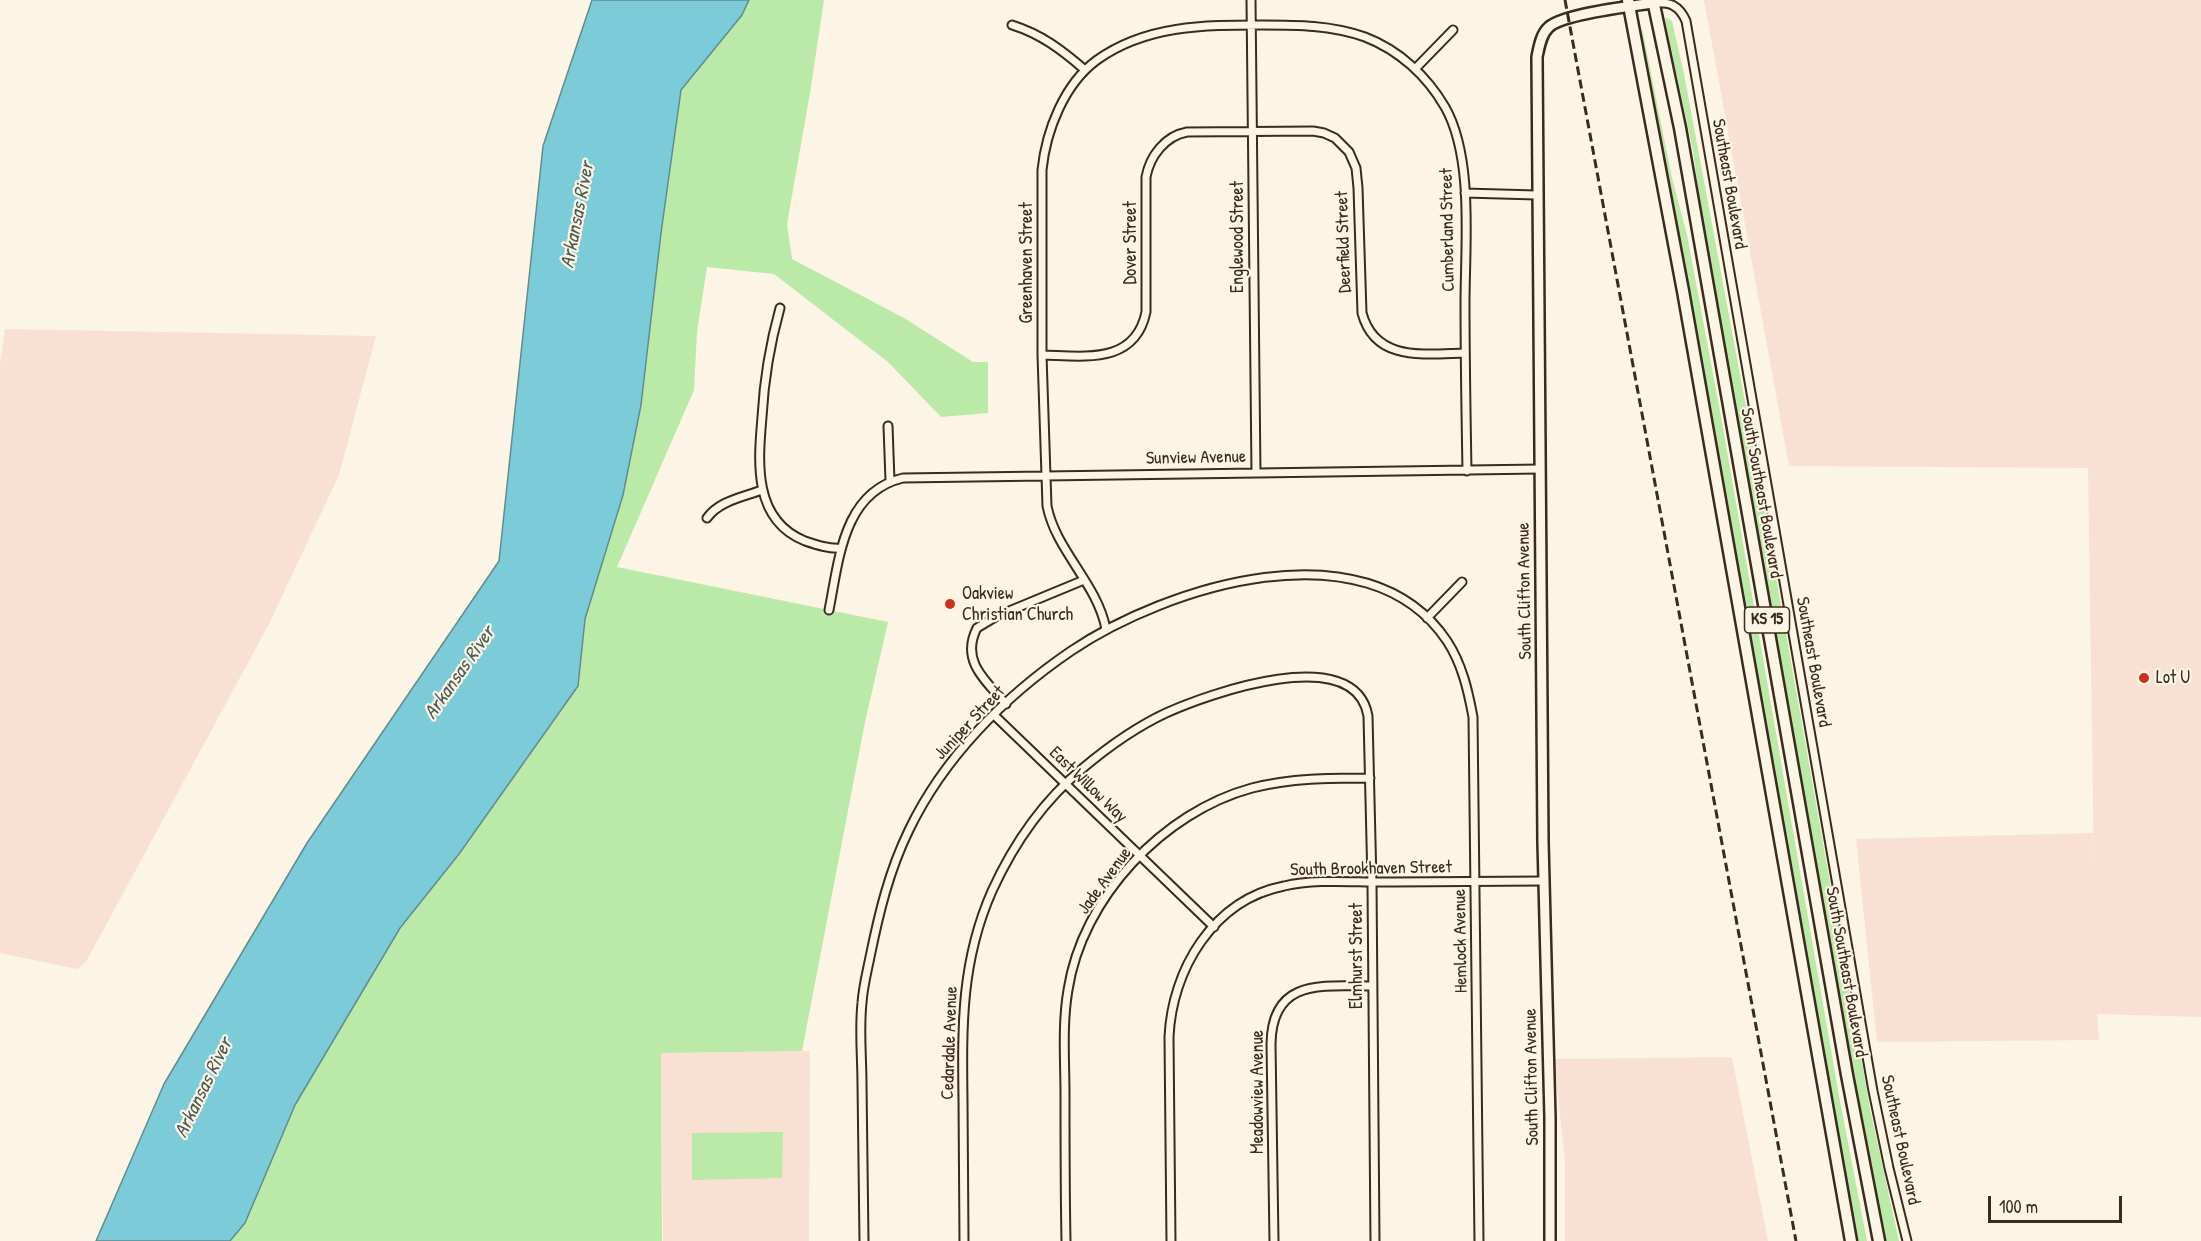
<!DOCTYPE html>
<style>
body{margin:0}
#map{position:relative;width:2201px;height:1241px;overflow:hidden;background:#fcf5e5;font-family:"Patrick Hand",sans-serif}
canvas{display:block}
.scale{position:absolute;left:1988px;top:1196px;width:134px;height:27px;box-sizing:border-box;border:3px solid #3b2a1e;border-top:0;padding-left:8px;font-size:18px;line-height:21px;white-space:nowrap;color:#3b2a1e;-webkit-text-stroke:4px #fcf5e5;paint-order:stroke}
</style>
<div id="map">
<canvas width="2201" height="1241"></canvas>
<div class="scale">100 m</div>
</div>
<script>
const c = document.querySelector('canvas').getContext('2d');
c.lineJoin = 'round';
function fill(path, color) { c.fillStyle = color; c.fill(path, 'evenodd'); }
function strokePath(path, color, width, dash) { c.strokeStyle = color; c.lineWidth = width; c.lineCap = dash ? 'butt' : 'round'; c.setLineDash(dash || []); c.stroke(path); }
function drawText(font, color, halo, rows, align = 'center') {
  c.font = font + ' "Patrick Hand",sans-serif'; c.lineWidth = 4.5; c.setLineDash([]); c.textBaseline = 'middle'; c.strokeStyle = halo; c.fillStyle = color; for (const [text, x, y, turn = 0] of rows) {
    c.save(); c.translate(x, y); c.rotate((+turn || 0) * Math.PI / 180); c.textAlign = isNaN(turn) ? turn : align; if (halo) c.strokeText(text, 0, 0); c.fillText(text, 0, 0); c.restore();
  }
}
fill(new Path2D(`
 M 1704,0 L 2201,0 L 2201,1017 L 2097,1014 L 2099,1040 L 1877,1042 L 1856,839 L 2093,833 L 2094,873 L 2088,468 L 1789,466 Z
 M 5,329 L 376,336 L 339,475 L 269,624 L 86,962 L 77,969 L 0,953 L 0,364 Z
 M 810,1051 L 809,1241 L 663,1241 L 661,1053 Z
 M 1732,1057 L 1768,1241 L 1565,1241 L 1565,1161 L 1554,1059 Z`), '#f8e1d3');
fill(new Path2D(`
 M 748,0 L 824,0 L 810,93 L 787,224 L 792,259 L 904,318 L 973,362 L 988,362 L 988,413 L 941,417 L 888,362 L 774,274 L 707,267 L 697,332 L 694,390 L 617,567 L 888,622 L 865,722 L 802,1051 L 661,1053 L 662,1241 L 230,1241 L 245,1223 L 295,1105 L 400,928 L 459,854 L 578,686 L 585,619 L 623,495 L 681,90 Z
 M 1666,17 L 1672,21 L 1684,74 L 1746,407 L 1870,1109 L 1899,1241 L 1884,1241 L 1866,1148 L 1701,210 L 1693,151 L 1665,20 Z
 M 1642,28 L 1672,178 L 1687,235 L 1722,422 L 1839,1096 L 1867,1241 L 1857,1241 L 1838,1144 L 1692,311 L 1641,42 Z
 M 783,1132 L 782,1178 L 692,1180 L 692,1133 Z`), '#bae9a8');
const water = new Path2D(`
 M 592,0 L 749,0 L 742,15 L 681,90 L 661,233 L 641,405 L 623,495 L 585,619 L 578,686 L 459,854 L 400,928 L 295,1105 L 245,1223 L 230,1241 L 96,1241 L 164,1084 L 307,843 L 499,561 L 543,146 Z`);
fill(water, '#7ccbd9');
strokePath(water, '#628b8e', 1.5);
const minor = new Path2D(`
 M 1251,0 L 1256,473
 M 1654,3 C 1670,2 1679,5 1686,21 L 1873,1091 L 1889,1168 L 1907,1241
 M 1012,25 C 1041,34 1062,50 1085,70
 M 1415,69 L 1453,30
 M 1465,193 L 1536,195
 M 780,308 C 770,344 764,380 762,417 C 758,463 753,520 805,541 C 817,545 829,549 841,548
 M 1042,355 C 1084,356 1135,365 1146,312 L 1146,177 C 1150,156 1165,136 1187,132 L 1313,131 L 1324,133 L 1335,138 L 1349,152 L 1356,168 L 1358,188 L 1362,313 C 1375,362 1424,354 1465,353
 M 888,426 L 890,481
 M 707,518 C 719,501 743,497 762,490
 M 829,610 C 839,560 843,492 903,478 L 1540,469
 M 1427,618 L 1462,582
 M 1106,629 C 1097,583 1056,551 1047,506 L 1042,355 L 1042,170 C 1046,131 1064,84 1097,60 C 1146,25 1204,25 1262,25 C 1297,25 1331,25 1365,37 C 1399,50 1427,76 1445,107 C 1474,158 1465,245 1465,303 C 1465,359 1466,415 1467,471
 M 1006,704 C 986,681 960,661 977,628 L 997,616 L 1084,580
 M 994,715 L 1214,927
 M 864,1241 C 863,1189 863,1136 862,1084 C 862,1057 859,1030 862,1003 C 863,987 867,972 870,957 C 879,913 889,871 909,830 C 944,757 1005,696 1071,651 C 1166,587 1367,522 1447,641 C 1462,664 1468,690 1473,717 L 1479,1241
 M 964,1241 C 964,1194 963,1147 963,1100 C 962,1026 961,961 992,891 C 1013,845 1043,801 1083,768 C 1108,747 1136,727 1166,713 C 1208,694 1355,641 1368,716 L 1372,883 L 1375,1241
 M 1066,1241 C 1065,1192 1065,1144 1065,1095 C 1065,1060 1062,1025 1068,990 C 1082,898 1163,812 1252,788 C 1291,778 1330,778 1370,778
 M 1171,1241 L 1169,1037 C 1172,970 1213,900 1284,886 C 1319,878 1358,883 1393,882 C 1443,882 1494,881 1544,881
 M 1274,1241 L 1271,1044 C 1272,978 1322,986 1372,986`);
const tertiary = new Path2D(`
 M 1550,1241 L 1550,1118 L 1543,842 L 1537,57 C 1539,47 1541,34 1549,27 C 1563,14 1632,6 1654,3`);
const primary = new Path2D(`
 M 1628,0 L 1683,291 L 1851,1241
 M 1653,0 L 1680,128 L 1847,1075 L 1879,1241`);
strokePath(minor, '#3b2a1e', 11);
strokePath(tertiary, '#3b2a1e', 14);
strokePath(primary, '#3b2a1e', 15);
strokePath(minor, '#fcf5e5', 7);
strokePath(tertiary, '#fcf5e5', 9);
strokePath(primary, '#fcf5e5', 10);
strokePath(new Path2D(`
 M 1565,0 L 1796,1241`), '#3b2a1e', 3, [9, 4.5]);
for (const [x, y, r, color] of [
 [950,604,6,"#c8321e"],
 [2144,678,6,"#c8321e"]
]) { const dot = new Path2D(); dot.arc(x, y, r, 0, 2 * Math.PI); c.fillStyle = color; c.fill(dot); strokePath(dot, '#fcf5e5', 2); }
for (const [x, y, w] of [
 [1767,620,45]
]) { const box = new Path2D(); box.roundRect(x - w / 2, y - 13, w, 26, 4.5); c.fillStyle = '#fcf5e5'; c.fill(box); strokePath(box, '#3b2a1e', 1.5); }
drawText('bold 16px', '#3b2a1e', null, [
 ["KS 15",1767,620]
]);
drawText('18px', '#3b2a1e', '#fcf5e5', [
 ["Southeast Boulevard",1729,184,80],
 ["Cumberland Street",1448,230,-91],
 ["Englewood Street",1238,237,-90],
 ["Deerfield Street",1344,242,-92],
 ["Dover Street",1131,243,-90],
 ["Greenhaven Street",1027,263,-90],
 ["Sunview Avenue",1196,458,-1],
 ["South Southeast Boulevard",1761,493,80],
 ["South Clifton Avenue",1525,591,-91],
 ["Southeast Boulevard",1813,662,80],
 ["Juniper Street",970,723,-47],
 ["East Willow Way",1088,785,44],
 ["South Brookhaven Street",1371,869,-1],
 ["Jade Avenue",1105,881,-54],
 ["Hemlock Avenue",1461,941,-91],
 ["Elmhurst Street",1357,956,-90],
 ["South Southeast Boulevard",1846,972,80],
 ["Cedardale Avenue",950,1043,-88],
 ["South Clifton Avenue",1532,1077,-91],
 ["Meadowview Avenue",1258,1092,-90],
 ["Southeast Boulevard",1900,1140,78]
]);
drawText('18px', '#3b2a1e', '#fcf5e5', [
 ["Oakview",962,594],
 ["Christian Church",962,615],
 ["Lot U",2156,678]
], 'left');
drawText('italic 20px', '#4e5a56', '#fcf5e5', [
 ["Arkansas River",578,215,-79],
 ["Arkansas River",460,673,-55],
 ["Arkansas River",204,1088,-64]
]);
</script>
